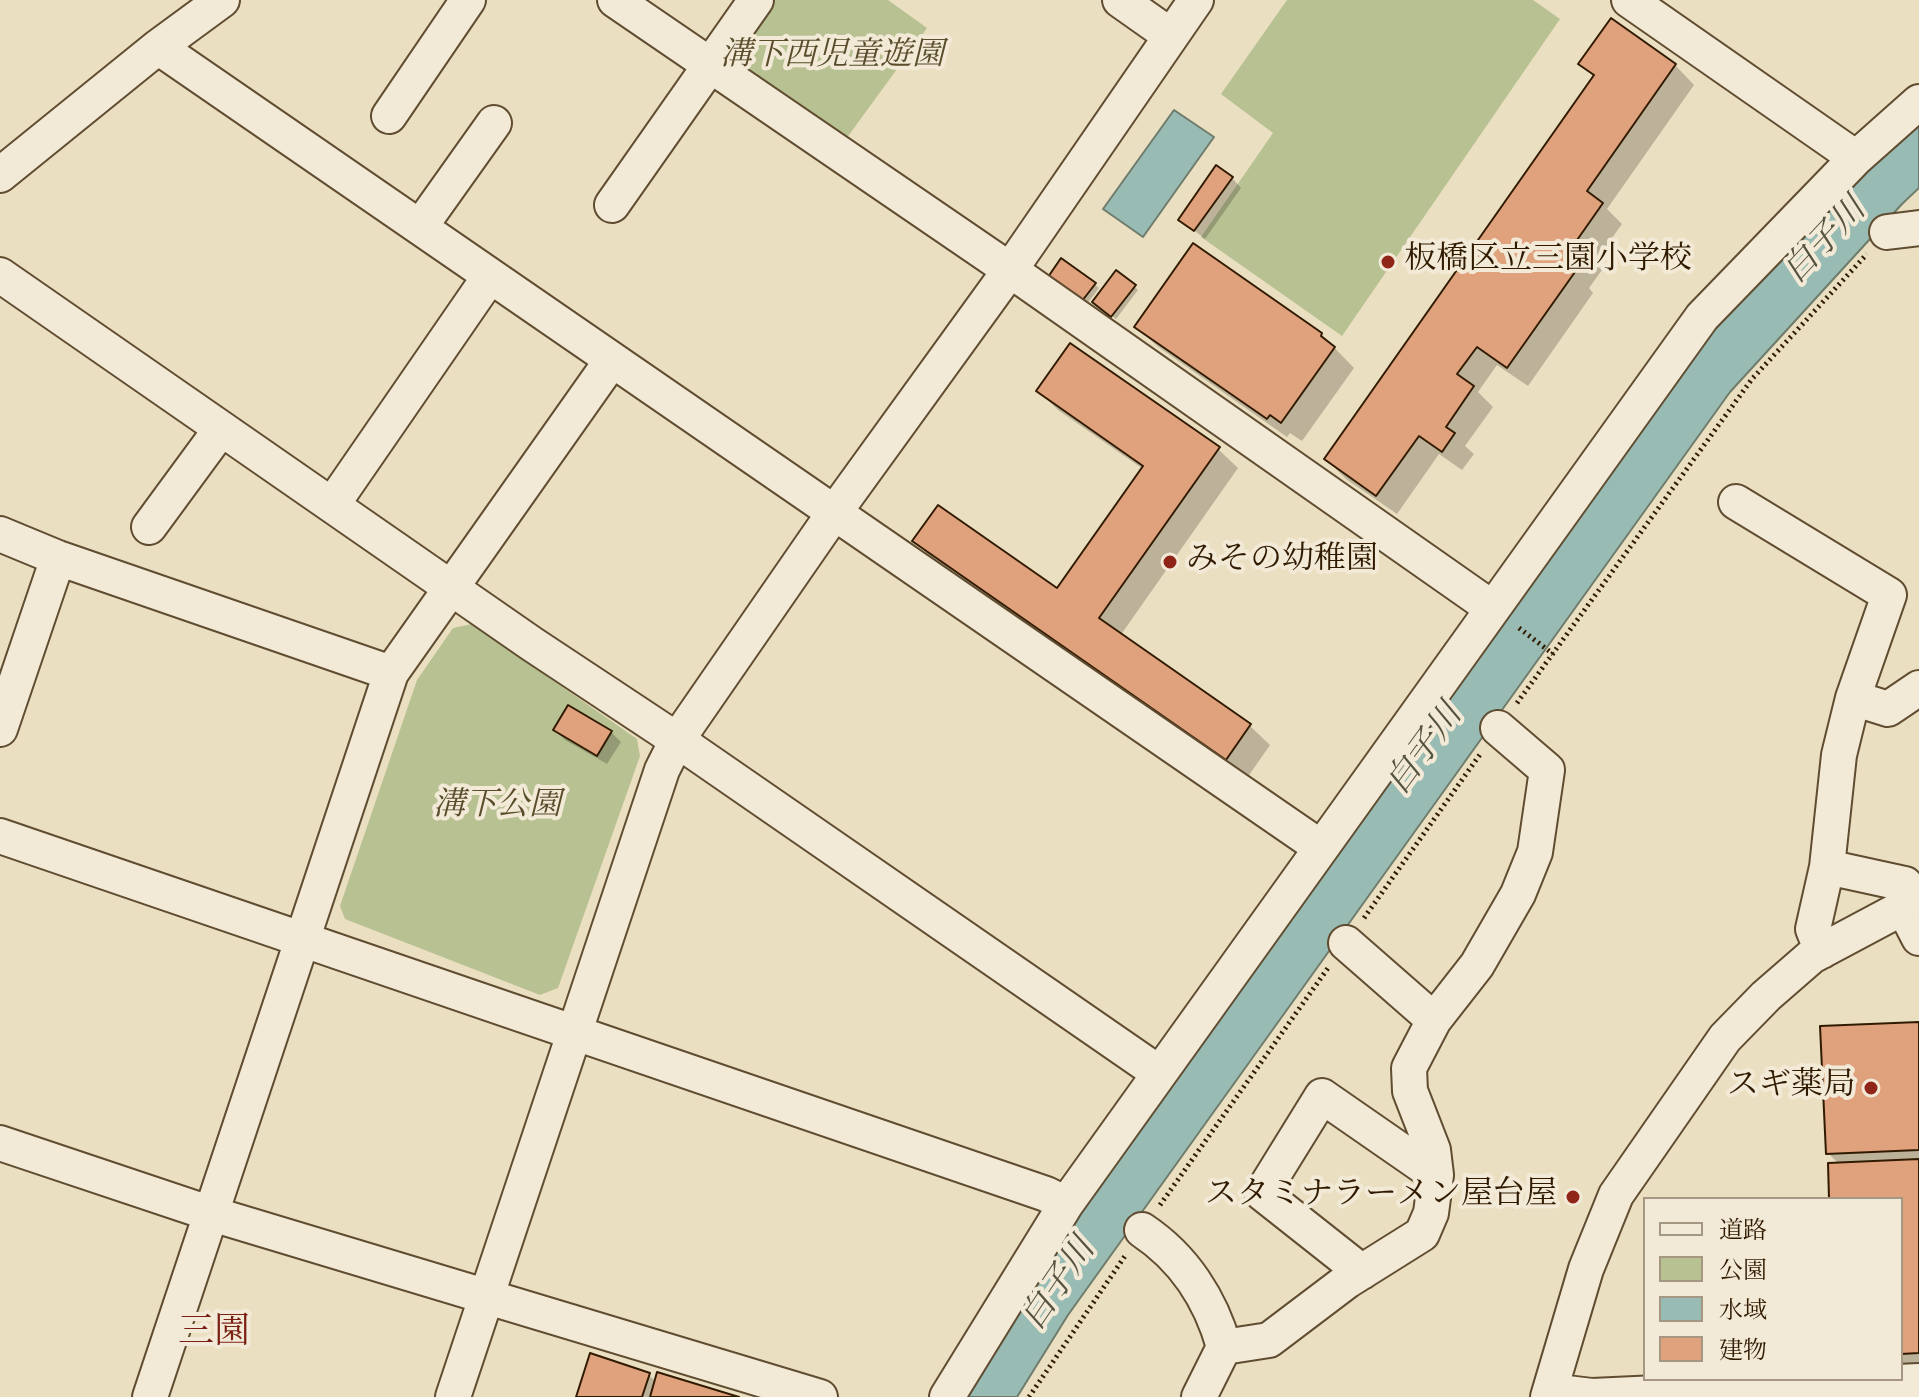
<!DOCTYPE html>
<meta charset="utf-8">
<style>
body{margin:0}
#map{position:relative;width:1919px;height:1397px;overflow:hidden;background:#ebdfc1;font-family:Vollkorn,"Noto Serif JP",serif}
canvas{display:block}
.legend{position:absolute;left:1643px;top:1197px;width:260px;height:184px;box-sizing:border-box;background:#f2ead7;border:2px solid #a59781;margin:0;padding:10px 14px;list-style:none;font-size:24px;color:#311b00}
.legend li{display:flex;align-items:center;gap:16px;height:40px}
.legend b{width:40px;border:2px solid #a59781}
</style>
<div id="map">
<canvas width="1919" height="1397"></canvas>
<ul class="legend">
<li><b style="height:10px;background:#f2ead7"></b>道路</li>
<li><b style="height:22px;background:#b8c192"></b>公園</li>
<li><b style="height:22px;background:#98bcb4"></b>水域</li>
<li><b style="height:22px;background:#e0a17d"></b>建物</li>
</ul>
</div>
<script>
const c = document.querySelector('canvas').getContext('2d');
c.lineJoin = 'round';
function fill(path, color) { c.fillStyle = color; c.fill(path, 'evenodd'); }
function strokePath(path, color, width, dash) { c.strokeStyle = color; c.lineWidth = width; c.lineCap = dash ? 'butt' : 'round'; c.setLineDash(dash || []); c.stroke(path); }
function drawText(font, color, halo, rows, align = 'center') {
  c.font = font + ' Vollkorn,"Noto Serif JP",serif'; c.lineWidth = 8; c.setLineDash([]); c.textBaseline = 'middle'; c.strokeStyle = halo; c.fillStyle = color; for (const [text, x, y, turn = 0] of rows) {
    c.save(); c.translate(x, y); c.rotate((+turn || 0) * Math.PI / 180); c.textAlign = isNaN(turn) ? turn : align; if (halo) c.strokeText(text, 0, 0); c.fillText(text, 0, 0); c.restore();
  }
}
fill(new Path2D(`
 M 774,0 L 888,0 L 927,28 L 846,139 L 740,65 L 738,54 Z
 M 1287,0 L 1533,0 L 1560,19 L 1342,336 L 1201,237 L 1273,133 L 1221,94 Z
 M 472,624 L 637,739 L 640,756 L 558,988 L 540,995 L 345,919 L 340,906 L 417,680 L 453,628 Z`), '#b8c192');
const water = new Path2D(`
 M 1174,110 L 1214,137 L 1143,237 L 1103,209 Z
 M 1919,116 L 1919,188 L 1902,204 L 1730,392 L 1068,1315 L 1017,1397 L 957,1397 L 1027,1283 L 1682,365 L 1773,261 Z`);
fill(water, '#98bcb4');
strokePath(water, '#6f7c6c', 2);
fill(new Path2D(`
 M 1581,64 L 1675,65 L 1694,85 L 1607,209 L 1622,224 L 1594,263 L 1602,270 L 1589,288 L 1593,293 L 1528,386 L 1497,365 L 1478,392 L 1493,407 L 1465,446 L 1474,454 L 1462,470 L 1439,454 L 1397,514 L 1346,479 L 1326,459 L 1595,78 Z
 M 1232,178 L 1241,188 L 1205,239 L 1180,219 Z
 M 1050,277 L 1094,284 L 1099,288 L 1087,304 Z
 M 1134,286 L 1138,290 L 1116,319 L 1099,306 Z
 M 1137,327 L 1321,334 L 1354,368 L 1302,441 L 1290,433 L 1287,437 L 1157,346 Z
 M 1039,391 L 1218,449 L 1238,468 L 1120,636 L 1250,726 L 1270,745 L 1247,778 L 934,561 L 915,541 L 1058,591 L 1143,469 L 1058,410 Z
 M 555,730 L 611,732 L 621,742 L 607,764 L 565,740 Z
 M 1919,1024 L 1919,1373 L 1901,1374 L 1901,1199 L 1831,1199 L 1839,1164 L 1828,1153 Z
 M 649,1375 L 656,1382 L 732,1397 L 578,1397 Z`), '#0003');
const building = new Path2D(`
 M 1611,18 L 1676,64 L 1587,191 L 1603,203 L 1575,243 L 1583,249 L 1570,268 L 1575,272 L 1507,368 L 1477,347 L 1457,374 L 1474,386 L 1446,427 L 1455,433 L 1442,452 L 1419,436 L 1376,496 L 1324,459 L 1594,75 L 1578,64 Z
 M 1216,165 L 1233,177 L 1194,231 L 1178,220 Z
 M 1193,243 L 1322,333 L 1321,336 L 1335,347 L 1281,423 L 1270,415 L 1267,419 L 1134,327 Z
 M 1061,258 L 1096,283 L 1082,301 L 1048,277 Z
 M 1116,270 L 1136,285 L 1111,317 L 1092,302 Z
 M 1070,343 L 1220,447 L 1099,618 L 1251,724 L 1226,760 L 912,541 L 938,505 L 1057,588 L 1143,466 L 1036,391 Z
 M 568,705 L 612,731 L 597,756 L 553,730 Z
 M 1919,1022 L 1919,1150 L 1826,1154 L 1820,1026 Z
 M 1919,1159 L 1919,1353 L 1901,1354 L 1901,1199 L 1829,1199 L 1828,1163 Z
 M 590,1353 L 650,1373 L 642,1397 L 576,1397 Z
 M 657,1372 L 739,1397 L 650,1397 Z`);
fill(building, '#e0a17d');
strokePath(building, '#311b00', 2);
const minor = new Path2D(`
 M 615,0 L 1010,270 L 1492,608
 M 1120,0 L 1171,36
 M 1629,0 L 1856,158
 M 158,47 L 1320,847
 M 389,116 L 468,0
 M 0,175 L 158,47 L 222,0
 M 612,205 L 756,0
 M 420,227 L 494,123
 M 1887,232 L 1919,228
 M 0,275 L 532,644 L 677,740 L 1159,1073
 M 1736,502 L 1889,595 L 1853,698 L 1839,755 L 1827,867 L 1813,929 L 1822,951
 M 332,505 L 490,276
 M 149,527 L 221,429
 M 0,534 L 58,558 L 391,673
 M 1853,698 L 1888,709 L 1919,688
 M 0,729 L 58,558
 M 0,836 L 1046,1194 L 1066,1204
 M 1827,867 L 1905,884 L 1916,900
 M 1903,907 L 1919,938
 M 1346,943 L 1434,1020
 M 0,1143 L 212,1214 L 820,1397
 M 1142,1230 C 1184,1258 1211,1300 1224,1347
 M 1362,1272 L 1262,1193 L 1322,1096 L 1436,1175
 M 1550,1391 L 1592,1396 L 1919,1381
 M 150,1397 L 391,673 L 612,360
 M 453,1397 L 662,770 L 677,740 L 834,513 L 1010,270 L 1196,0
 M 947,1397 L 1066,1204 L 1702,317 L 1856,158 L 1919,102
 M 1199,1397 L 1224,1347 L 1269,1340 L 1347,1281 L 1422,1234 L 1431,1213 L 1436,1175 L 1433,1150 L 1410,1091 L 1409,1068 L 1434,1020 L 1477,965 L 1518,894 L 1535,852 L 1547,770 L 1498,728
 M 1548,1397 L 1586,1269 L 1616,1195 L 1725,1038 L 1766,996 L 1812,956 L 1919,899`);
strokePath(minor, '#604c30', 38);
strokePath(new Path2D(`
 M 1519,628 L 1553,654
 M 1517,703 L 1752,379 L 1867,254
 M 1364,918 L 1481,753
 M 1160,1205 L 1328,968
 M 1029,1397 L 1125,1256`), '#311b00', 5, [2, 4]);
strokePath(minor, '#f2ead7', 34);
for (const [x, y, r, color] of [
 [1388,262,8,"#8f2418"],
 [1170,562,8,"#8f2418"],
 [1871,1088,8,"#8f2418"],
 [1573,1197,8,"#8f2418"]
]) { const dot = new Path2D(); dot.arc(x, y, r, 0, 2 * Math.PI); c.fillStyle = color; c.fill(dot); strokePath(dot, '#f2ead7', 3); }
drawText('italic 32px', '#5a4d2c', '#f2ead7', [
 ["溝下西児童遊園",832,58],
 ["溝下公園",497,808]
]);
drawText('32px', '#311b00', '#f2ead7', [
 ["板橋区立三園小学校",1404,262],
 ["みその幼稚園",1186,562],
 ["スギ薬局",1855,1088,"right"],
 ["スタミナラーメン屋台屋",1557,1197,"right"]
], 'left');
drawText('italic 34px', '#55533f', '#f2ead7', [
 ["白子川",1827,243,-47],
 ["白子川",1427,751,-54],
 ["白子川",1061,1286,-56]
]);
drawText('36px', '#7a1f14', '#f2ead7', [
 ["三園",214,1335]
]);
</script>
